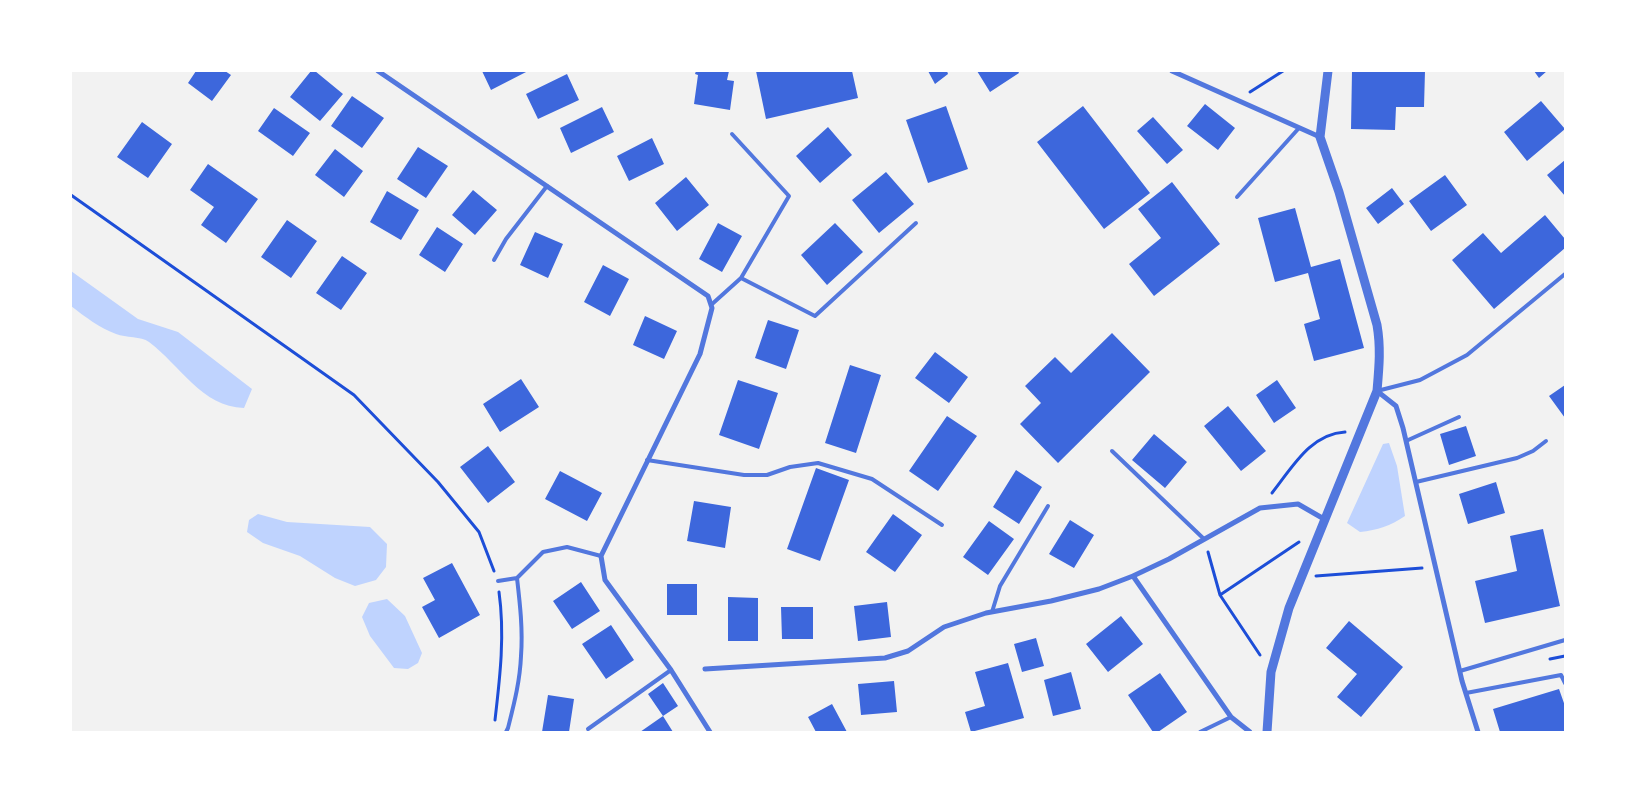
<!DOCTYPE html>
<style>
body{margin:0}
#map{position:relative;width:1636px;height:803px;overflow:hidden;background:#f2f2f2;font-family:Rubik,sans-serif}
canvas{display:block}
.frame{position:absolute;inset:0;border:72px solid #fff;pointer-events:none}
</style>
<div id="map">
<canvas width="1636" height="803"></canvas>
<div class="frame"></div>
</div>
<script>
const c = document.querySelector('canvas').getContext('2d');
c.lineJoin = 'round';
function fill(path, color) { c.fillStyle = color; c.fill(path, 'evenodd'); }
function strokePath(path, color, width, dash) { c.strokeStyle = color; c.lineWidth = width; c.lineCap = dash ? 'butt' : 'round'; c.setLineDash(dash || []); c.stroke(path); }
fill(new Path2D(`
 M 71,271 L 138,319 L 178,332 L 252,389 L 244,408 C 202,407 180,365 149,342 C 141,336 126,338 116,334 C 100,328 85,317 71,306 Z
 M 1389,443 L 1397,466 L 1405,516 C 1390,526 1378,530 1360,532 L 1347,523 L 1383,444 Z
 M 258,514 L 287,522 L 370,527 L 387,544 L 386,567 L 376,580 L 355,586 L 335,578 L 300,556 L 263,543 L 247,532 L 249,520 Z
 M 387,599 L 405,616 L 422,653 L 418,663 L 408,669 L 394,668 L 370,636 L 362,617 L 369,603 Z`), '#bfd3fe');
fill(new Path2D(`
 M 196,71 L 225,71 L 231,75 L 212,101 L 188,83 Z
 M 311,71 L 315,71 L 343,94 L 320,121 L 290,97 Z
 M 482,71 L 528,71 L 491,90 Z
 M 696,71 L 729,71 L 727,80 L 734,81 L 730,110 L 694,104 L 698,75 L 695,74 Z
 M 756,71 L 852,71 L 858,98 L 766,119 Z
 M 928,71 L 947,71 L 948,74 L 935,84 Z
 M 977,71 L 1018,71 L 1019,73 L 990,92 Z
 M 1352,71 L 1425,71 L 1424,107 L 1396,107 L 1395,130 L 1351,129 Z
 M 1534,71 L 1547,71 L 1539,78 Z
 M 567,74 L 579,100 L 538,119 L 526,94 Z
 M 352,96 L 384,118 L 362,148 L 331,126 Z
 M 1541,101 L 1565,129 L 1527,161 L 1504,132 Z
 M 1205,104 L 1235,128 L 1218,150 L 1187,126 Z
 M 946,106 L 968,169 L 928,183 L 906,120 Z
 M 1083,106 L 1150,193 L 1104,229 L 1037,142 Z
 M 602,107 L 614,132 L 571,153 L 560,128 Z
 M 274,108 L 310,133 L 293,156 L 258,131 Z
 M 1153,117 L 1183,150 L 1167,164 L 1137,131 Z
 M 142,122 L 172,144 L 148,178 L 117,157 Z
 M 828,127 L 852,155 L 820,183 L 796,156 Z
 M 652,138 L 664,164 L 629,181 L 617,156 Z
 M 418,147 L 448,166 L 426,198 L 397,179 Z
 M 335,149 L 363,171 L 344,197 L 315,175 Z
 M 1565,160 L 1565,196 L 1547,175 Z
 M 208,164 L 258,199 L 226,243 L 201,225 L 214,207 L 190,190 Z
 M 886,172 L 914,204 L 879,233 L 852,200 Z
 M 1445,175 L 1467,205 L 1431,231 L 1409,201 Z
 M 686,177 L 709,205 L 677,231 L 655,203 Z
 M 1172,182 L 1220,244 L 1154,296 L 1129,264 L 1161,238 L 1138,209 Z
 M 1392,188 L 1404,204 L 1378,224 L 1366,208 Z
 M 473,190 L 497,210 L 475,235 L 452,215 Z
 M 387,191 L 419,210 L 401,240 L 370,222 Z
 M 1295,208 L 1311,267 L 1340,259 L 1364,348 L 1314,361 L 1304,324 L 1320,319 L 1308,273 L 1275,282 L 1258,218 Z
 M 1545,215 L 1565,239 L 1565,248 L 1494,309 L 1452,260 L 1483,233 L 1501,253 Z
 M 287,220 L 317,241 L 291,278 L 261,257 Z
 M 718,223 L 742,236 L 722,272 L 699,259 Z
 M 835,223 L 863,252 L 827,285 L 801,255 Z
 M 437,227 L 463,244 L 445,272 L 419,255 Z
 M 535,232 L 563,244 L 548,278 L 520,265 Z
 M 342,256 L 367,273 L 341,310 L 316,293 Z
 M 603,265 L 629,279 L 610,316 L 584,302 Z
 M 645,316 L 677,331 L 664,359 L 633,345 Z
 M 768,320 L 799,330 L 786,369 L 755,358 Z
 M 1112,333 L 1150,372 L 1058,463 L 1020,424 L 1041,403 L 1025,386 L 1055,357 L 1071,373 Z
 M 935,352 L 968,377 L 949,403 L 915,378 Z
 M 850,365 L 881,375 L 856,453 L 825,443 Z
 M 521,379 L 539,407 L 500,432 L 483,404 Z
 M 738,380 L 778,393 L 759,449 L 719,435 Z
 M 1277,380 L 1296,408 L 1274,423 L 1256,395 Z
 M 1565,385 L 1565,418 L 1549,396 Z
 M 1228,406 L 1266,451 L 1241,471 L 1204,426 Z
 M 947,416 L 977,436 L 938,491 L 909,471 Z
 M 1466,426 L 1476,456 L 1449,465 L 1440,434 Z
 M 1154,434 L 1187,462 L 1165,488 L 1132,460 Z
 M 488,446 L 515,482 L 488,503 L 460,467 Z
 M 816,468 L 849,480 L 820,561 L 787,549 Z
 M 1016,470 L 1042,487 L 1019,524 L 993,507 Z
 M 560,471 L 602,493 L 587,521 L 545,499 Z
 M 1496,482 L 1505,513 L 1468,524 L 1459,494 Z
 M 694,501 L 731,507 L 725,548 L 687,541 Z
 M 893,514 L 922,535 L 895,572 L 866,552 Z
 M 1070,520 L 1094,535 L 1074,568 L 1049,554 Z
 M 989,521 L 1014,539 L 988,575 L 963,557 Z
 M 1543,529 L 1560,606 L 1485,623 L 1475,581 L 1517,571 L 1510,536 Z
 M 452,563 L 480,615 L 439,638 L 422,607 L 435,600 L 423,578 Z
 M 581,582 L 600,611 L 572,629 L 553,601 Z
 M 667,584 L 697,584 L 697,615 L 667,615 Z
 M 728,597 L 758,598 L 758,641 L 728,641 Z
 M 887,602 L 891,637 L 858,641 L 854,606 Z
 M 781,607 L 813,607 L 813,639 L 782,639 Z
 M 1121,616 L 1143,644 L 1108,672 L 1086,644 Z
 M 1349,621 L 1403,667 L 1361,717 L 1337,697 L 1357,674 L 1326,648 Z
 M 611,625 L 634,660 L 606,679 L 582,644 Z
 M 1036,638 L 1044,666 L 1022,672 L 1014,644 Z
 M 1008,663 L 1024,718 L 971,732 L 965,712 L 985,706 L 975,672 Z
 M 1071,672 L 1081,709 L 1053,716 L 1044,680 Z
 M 1160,673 L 1187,712 L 1158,732 L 1153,732 L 1128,695 Z
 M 894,681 L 897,712 L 861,715 L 858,684 Z
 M 663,683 L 678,706 L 663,716 L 648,694 Z
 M 1559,689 L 1565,706 L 1565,732 L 1500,732 L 1493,709 Z
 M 548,695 L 574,699 L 569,732 L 542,732 Z
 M 832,704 L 847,732 L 816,732 L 808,717 Z
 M 663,716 L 673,732 L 640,732 Z`), '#3d67dc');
strokePath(new Path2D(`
 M 1250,92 L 1283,71
 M 71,195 L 354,395 L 438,482 L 479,532 L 494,571
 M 1272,493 C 1292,468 1310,434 1345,432
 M 1208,552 L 1220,595 L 1260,655
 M 1316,576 L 1422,568
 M 1220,595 L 1299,542
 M 1550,659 L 1565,656
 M 495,720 C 500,677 505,635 499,592`), '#1d4ed8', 3);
strokePath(new Path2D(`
 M 732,134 L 789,196 L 741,278
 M 1237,197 L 1299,128
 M 494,260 L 506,239 L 547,186
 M 711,305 L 741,278 L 815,316 L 916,223
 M 1377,391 L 1420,380 L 1467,355 L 1565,274
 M 1406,441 L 1459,417
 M 1112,451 L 1204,539
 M 647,460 L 744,475 L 767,475 L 790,467 L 818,463 L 872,479 L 942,525
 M 1416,482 L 1517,458 L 1533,451 L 1546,441
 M 498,581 L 517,578
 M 992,612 L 1000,586 L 1048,506
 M 1460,671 L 1565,640
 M 1466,693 L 1561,675 L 1565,683
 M 588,729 L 671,670
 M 506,732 L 508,728 C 514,704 520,681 521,656 C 523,630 520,604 517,578 L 543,552 L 567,547 L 601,556
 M 1200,732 L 1231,717`), '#5277de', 4);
strokePath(new Path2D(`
 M 378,71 L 708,296 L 712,308 L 700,354 L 601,556 L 605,580 L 671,670 L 710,732
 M 1172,71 L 1320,137
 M 1377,391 L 1396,406 L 1403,428 L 1462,681 L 1478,732
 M 705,669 L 885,658 L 908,651 L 944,627 L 986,613 L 1051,601 L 1099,589 L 1133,576
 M 1250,732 L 1231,717 L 1133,576 L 1169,559 L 1260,508 L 1298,504 L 1324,519`), '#5277de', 5);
strokePath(new Path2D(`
 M 1267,732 L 1271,672 L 1289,608 L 1377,391 C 1379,368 1381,348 1377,325 L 1339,192 L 1320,137 L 1328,71`), '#5277de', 9);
</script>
